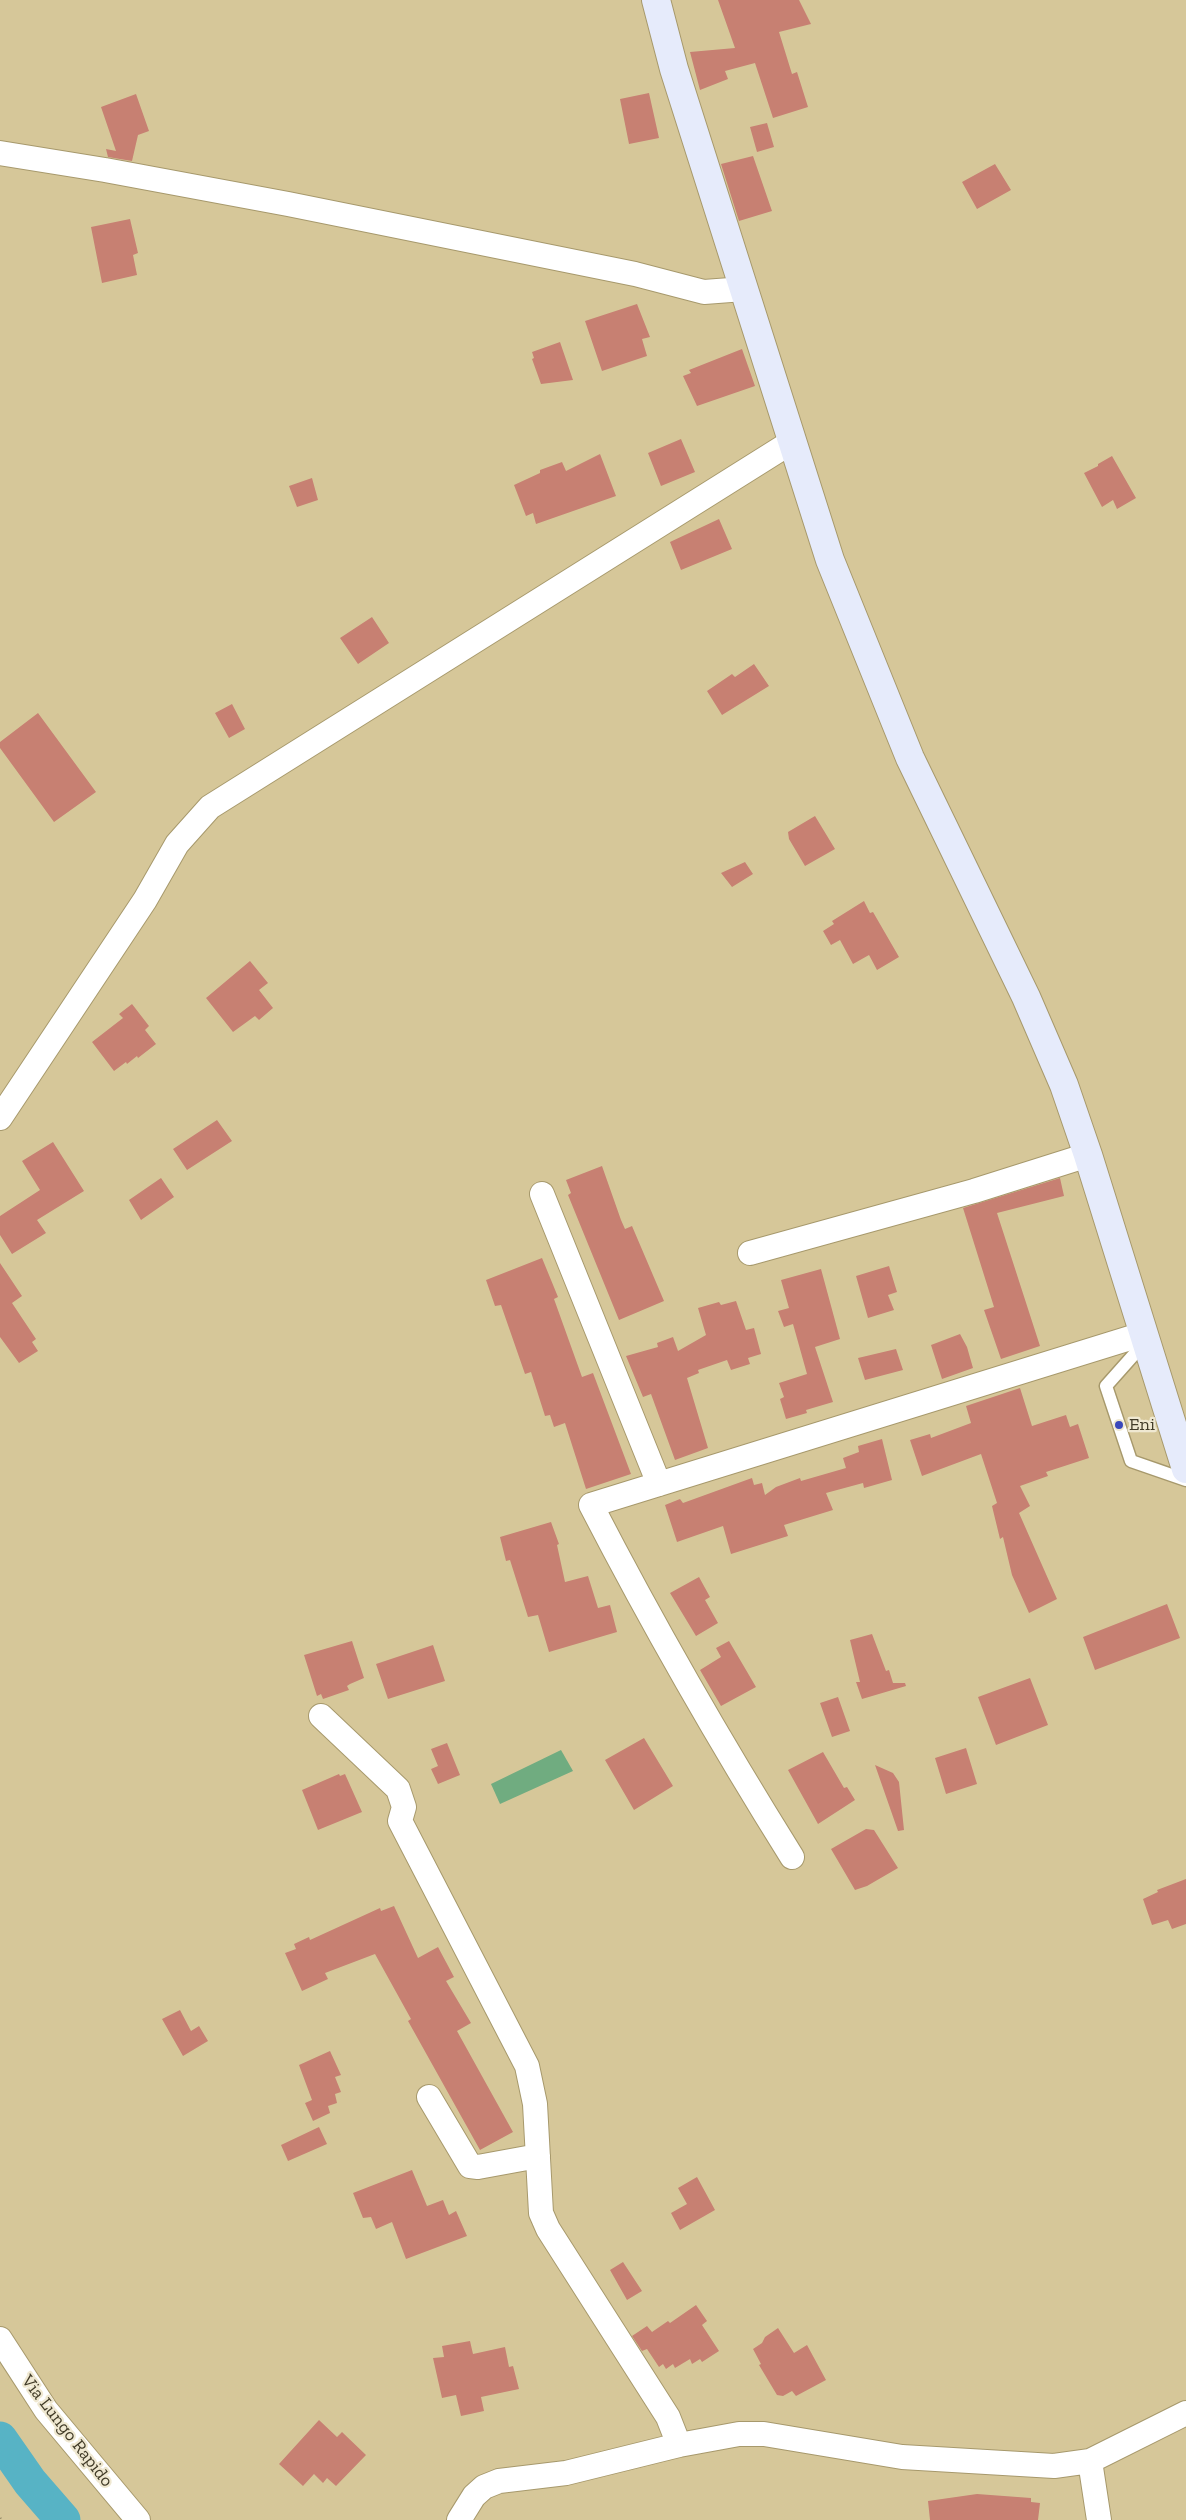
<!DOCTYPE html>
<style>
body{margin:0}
canvas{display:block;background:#d6c799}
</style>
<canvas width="1186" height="2520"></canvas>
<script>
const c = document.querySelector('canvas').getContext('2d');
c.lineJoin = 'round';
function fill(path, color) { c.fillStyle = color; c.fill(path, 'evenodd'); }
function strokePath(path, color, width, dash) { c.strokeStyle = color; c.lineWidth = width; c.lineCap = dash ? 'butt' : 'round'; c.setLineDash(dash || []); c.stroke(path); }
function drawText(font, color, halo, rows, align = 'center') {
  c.font = font + ' "Zilla Slab",serif'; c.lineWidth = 4.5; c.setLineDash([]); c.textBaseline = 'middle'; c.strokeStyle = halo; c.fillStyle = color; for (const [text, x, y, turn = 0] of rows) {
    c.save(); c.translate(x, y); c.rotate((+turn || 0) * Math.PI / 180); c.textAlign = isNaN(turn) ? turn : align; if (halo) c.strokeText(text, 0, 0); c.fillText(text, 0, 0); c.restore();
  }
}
fill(new Path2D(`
 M 561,1750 L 573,1771 L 500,1804 L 491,1784 Z`), '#70ac80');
strokePath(new Path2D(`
 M 0,2439 L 30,2482 L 63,2520`), '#57b3c5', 35);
fill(new Path2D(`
 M 718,0 L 799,0 L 811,24 L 779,32 L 792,74 L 797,72 L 808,107 L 773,118 L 755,63 L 725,71 L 728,79 L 700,90 L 690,52 L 735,48 Z
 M 649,93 L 659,138 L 629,144 L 620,99 Z
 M 136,94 L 149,131 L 138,135 L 132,161 L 108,157 L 106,149 L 116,151 L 101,107 Z
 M 767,123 L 774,147 L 757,152 L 750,127 Z
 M 753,156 L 772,211 L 739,221 L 721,164 Z
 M 995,164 L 1011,190 L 977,209 L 962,182 Z
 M 130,219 L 138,253 L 133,255 L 137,275 L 102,283 L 91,227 Z
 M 637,304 L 650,337 L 642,339 L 647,356 L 602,371 L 585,321 Z
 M 560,342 L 573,380 L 541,384 L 532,359 L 534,358 L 532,352 Z
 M 742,349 L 755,386 L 697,406 L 683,376 L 691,373 L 689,370 Z
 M 681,439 L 695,472 L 661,486 L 648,453 Z
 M 600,454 L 616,496 L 536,524 L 533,513 L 526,516 L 514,485 L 540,473 L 540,470 L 562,462 L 566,471 Z
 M 1112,456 L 1136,498 L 1117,509 L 1113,500 L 1102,507 L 1084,473 L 1098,466 L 1098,464 Z
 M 312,478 L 318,500 L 297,507 L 289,486 Z
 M 719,519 L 732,549 L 681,570 L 670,542 Z
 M 372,617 L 389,643 L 358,664 L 340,638 Z
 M 754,664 L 769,686 L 722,715 L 707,691 L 732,674 L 735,677 Z
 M 232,704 L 245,729 L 229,738 L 215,713 Z
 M 38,713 L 96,792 L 54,822 L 0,748 L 0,742 Z
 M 815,816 L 835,849 L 805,866 L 789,839 L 788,832 Z
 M 745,862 L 753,874 L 732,887 L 721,873 Z
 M 864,901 L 870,913 L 873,912 L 899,957 L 877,970 L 869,955 L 853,964 L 840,940 L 831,945 L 823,931 L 834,924 L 832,921 Z
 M 250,961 L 268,983 L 259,990 L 273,1008 L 259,1020 L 255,1016 L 233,1032 L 206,998 Z
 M 132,1004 L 149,1026 L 145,1030 L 156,1044 L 138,1058 L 137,1056 L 127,1064 L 126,1062 L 114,1071 L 92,1042 L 123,1018 L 119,1014 Z
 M 217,1120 L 232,1141 L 187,1170 L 173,1149 Z
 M 53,1142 L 84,1191 L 37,1220 L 46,1233 L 12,1254 L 0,1235 L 0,1216 L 40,1190 L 22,1161 Z
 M 602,1166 L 621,1220 L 625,1229 L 632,1226 L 664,1301 L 619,1320 L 568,1195 L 571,1193 L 566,1180 Z
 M 161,1178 L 174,1197 L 141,1220 L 129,1200 Z
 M 1060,1178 L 1064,1196 L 997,1213 L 1040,1346 L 1001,1359 L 984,1310 L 994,1307 L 963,1208 Z
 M 542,1258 L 558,1297 L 554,1299 L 582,1377 L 593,1373 L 631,1474 L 586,1489 L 565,1423 L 554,1427 L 550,1415 L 545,1416 L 531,1372 L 525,1374 L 501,1305 L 495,1306 L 486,1280 Z
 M 0,1263 L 22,1296 L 12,1303 L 36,1339 L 32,1342 L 38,1351 L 19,1363 L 0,1337 Z
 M 889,1266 L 897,1292 L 888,1295 L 894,1310 L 868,1318 L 856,1276 Z
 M 821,1269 L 840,1339 L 815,1347 L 833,1402 L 806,1410 L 807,1413 L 786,1419 L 780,1399 L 784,1397 L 779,1383 L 807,1374 L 793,1324 L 784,1327 L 778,1311 L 789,1308 L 781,1280 Z
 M 736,1301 L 746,1330 L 754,1328 L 761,1354 L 748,1358 L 750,1364 L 731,1370 L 727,1360 L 698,1370 L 699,1373 L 687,1378 L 708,1448 L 675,1460 L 651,1394 L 643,1397 L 626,1356 L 658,1347 L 657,1343 L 673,1337 L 678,1351 L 706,1335 L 698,1308 L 719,1302 L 721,1305 Z
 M 960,1334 L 967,1347 L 973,1368 L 942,1379 L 931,1345 Z
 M 896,1349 L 903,1370 L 865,1380 L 858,1358 Z
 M 1020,1388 L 1032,1426 L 1066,1415 L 1070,1427 L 1078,1424 L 1089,1458 L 1046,1472 L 1048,1476 L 1020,1486 L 1030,1506 L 1019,1513 L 1057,1599 L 1029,1613 L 1012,1575 L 1003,1537 L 1000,1539 L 992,1506 L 997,1503 L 981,1454 L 922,1476 L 910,1440 L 930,1434 L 931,1438 L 971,1423 L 966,1406 Z
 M 882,1439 L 892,1480 L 864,1488 L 863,1483 L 826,1493 L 833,1510 L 784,1525 L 788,1536 L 731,1554 L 723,1526 L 677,1542 L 665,1505 L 680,1499 L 683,1503 L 752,1478 L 754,1485 L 762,1483 L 765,1495 L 776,1487 L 800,1478 L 801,1481 L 846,1468 L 843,1458 L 859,1452 L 858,1446 Z
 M 551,1522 L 559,1544 L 557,1545 L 565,1582 L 588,1576 L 598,1608 L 610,1605 L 617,1632 L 549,1652 L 538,1615 L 528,1617 L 510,1560 L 506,1561 L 500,1537 Z
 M 699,1577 L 710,1597 L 705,1600 L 718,1623 L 696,1636 L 670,1593 Z
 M 1167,1604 L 1180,1638 L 1095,1670 L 1083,1637 Z
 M 872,1634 L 886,1671 L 889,1670 L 893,1683 L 905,1683 L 906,1686 L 862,1699 L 856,1682 L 860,1682 L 850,1640 Z
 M 352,1641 L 364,1678 L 350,1684 L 347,1686 L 349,1690 L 323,1699 L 321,1694 L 317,1696 L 304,1655 Z
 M 729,1641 L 756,1687 L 721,1706 L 700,1670 L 721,1657 L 716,1648 Z
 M 433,1645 L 445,1681 L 388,1699 L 376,1664 Z
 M 1030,1678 L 1048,1725 L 996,1745 L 978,1697 Z
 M 838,1697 L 850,1731 L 832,1737 L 820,1703 Z
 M 644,1738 L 673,1786 L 634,1810 L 605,1760 Z
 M 447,1743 L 460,1775 L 438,1784 L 431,1769 L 438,1766 L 431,1749 Z
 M 966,1748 L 977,1784 L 946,1794 L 935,1758 Z
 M 823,1752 L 844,1788 L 847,1787 L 855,1800 L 818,1824 L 788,1770 Z
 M 875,1765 L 893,1773 L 899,1782 L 904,1830 L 898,1831 Z
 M 339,1774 L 340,1776 L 345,1774 L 362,1812 L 318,1830 L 302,1790 Z
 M 866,1829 L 874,1830 L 898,1868 L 867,1886 L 855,1890 L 831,1849 Z
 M 1186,1879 L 1186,1924 L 1172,1929 L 1168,1920 L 1152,1925 L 1143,1899 L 1158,1892 L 1157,1890 Z
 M 394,1906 L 418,1958 L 438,1947 L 454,1977 L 446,1981 L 471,2023 L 457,2031 L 513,2132 L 480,2150 L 408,2021 L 411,2019 L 375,1954 L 325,1973 L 328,1979 L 302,1991 L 285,1953 L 296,1949 L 294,1944 L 309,1937 L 310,1940 L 380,1908 L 381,1911 Z
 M 180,2010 L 191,2031 L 199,2026 L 208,2041 L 183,2056 L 162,2019 Z
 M 330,2051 L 341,2075 L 335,2077 L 341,2092 L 335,2094 L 337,2103 L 328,2106 L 330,2113 L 313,2121 L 305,2103 L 312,2100 L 299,2065 Z
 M 319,2127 L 327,2144 L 288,2161 L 281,2145 Z
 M 412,2170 L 427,2206 L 443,2200 L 449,2215 L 456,2211 L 467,2236 L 406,2259 L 392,2222 L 376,2229 L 371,2217 L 363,2218 L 353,2193 Z
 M 697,2177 L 715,2210 L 680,2230 L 671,2213 L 687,2204 L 678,2188 Z
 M 623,2262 L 642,2291 L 627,2300 L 610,2270 Z
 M 696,2305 L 707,2321 L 702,2325 L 719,2351 L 702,2362 L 700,2359 L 692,2364 L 690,2359 L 675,2368 L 673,2364 L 666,2369 L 663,2364 L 659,2367 L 647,2349 L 642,2351 L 632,2336 L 647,2326 L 652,2332 L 668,2321 L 670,2323 Z
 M 778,2328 L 794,2353 L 807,2345 L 826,2380 L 796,2396 L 792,2391 L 783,2396 L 777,2395 L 759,2365 L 761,2364 L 753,2349 L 762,2343 L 765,2337 Z
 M 470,2341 L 473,2354 L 505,2347 L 509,2367 L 513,2366 L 519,2389 L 481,2397 L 484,2411 L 461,2416 L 456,2395 L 442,2398 L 433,2358 L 444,2357 L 442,2346 Z
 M 319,2420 L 337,2437 L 342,2432 L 366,2455 L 336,2486 L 327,2478 L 323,2483 L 314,2474 L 303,2486 L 279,2464 Z
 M 977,2494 L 1031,2498 L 1031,2502 L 1040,2503 L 1038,2520 L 930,2520 L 928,2501 Z`), '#c78072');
const service = new Path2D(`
 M 1146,1341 L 1106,1386 L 1131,1461 L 1186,1480`);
const minor = new Path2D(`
 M 0,153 L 105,170 L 288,204 L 635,274 L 704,292 L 744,289
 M 0,1118 L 145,900 L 177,844 L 210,807 L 793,441
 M 542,1194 L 659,1484
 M 750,1253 L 974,1191 L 1088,1155
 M 321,1716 L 398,1789 L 404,1807 L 400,1821 L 527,2066 L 535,2104 L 541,2213 L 548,2229 L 668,2417 L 679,2445
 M 792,1857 C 720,1742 653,1625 591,1505 L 1143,1334
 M 429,2097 L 470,2166 L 478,2167 L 538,2156
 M 0,2339 L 46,2410 L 138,2520
 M 1090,2461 L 1099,2520
 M 459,2520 L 474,2496 L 484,2487 L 499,2481 L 566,2473 L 679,2445 L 739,2434 L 764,2434 L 902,2457 L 1054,2466 L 1090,2461 L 1186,2413`);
const secondary = new Path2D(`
 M 656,0 L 674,69 L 830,560 L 910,758 L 1026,997 L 1064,1085 L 1088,1155 L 1186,1469`);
strokePath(service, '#a7996c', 15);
strokePath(minor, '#a7996c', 26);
strokePath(secondary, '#a7996c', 30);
strokePath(new Path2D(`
 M 0,2518 L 1,2520`), '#8b8060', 3, [1, 4]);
strokePath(service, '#fff', 12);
strokePath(minor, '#fff', 24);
strokePath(secondary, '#e6ebfb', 28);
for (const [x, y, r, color] of [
 [1119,1425,5,"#3a48bb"]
]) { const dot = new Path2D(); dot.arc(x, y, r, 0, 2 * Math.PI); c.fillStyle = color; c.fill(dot); strokePath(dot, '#efe8d1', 2); }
drawText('18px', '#413b28', '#efe8d1', [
 ["Eni",1129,1425]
], 'left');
drawText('18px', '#413b28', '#efe8d1', [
 ["Via Lungo Rapido",67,2431,52]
]);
</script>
